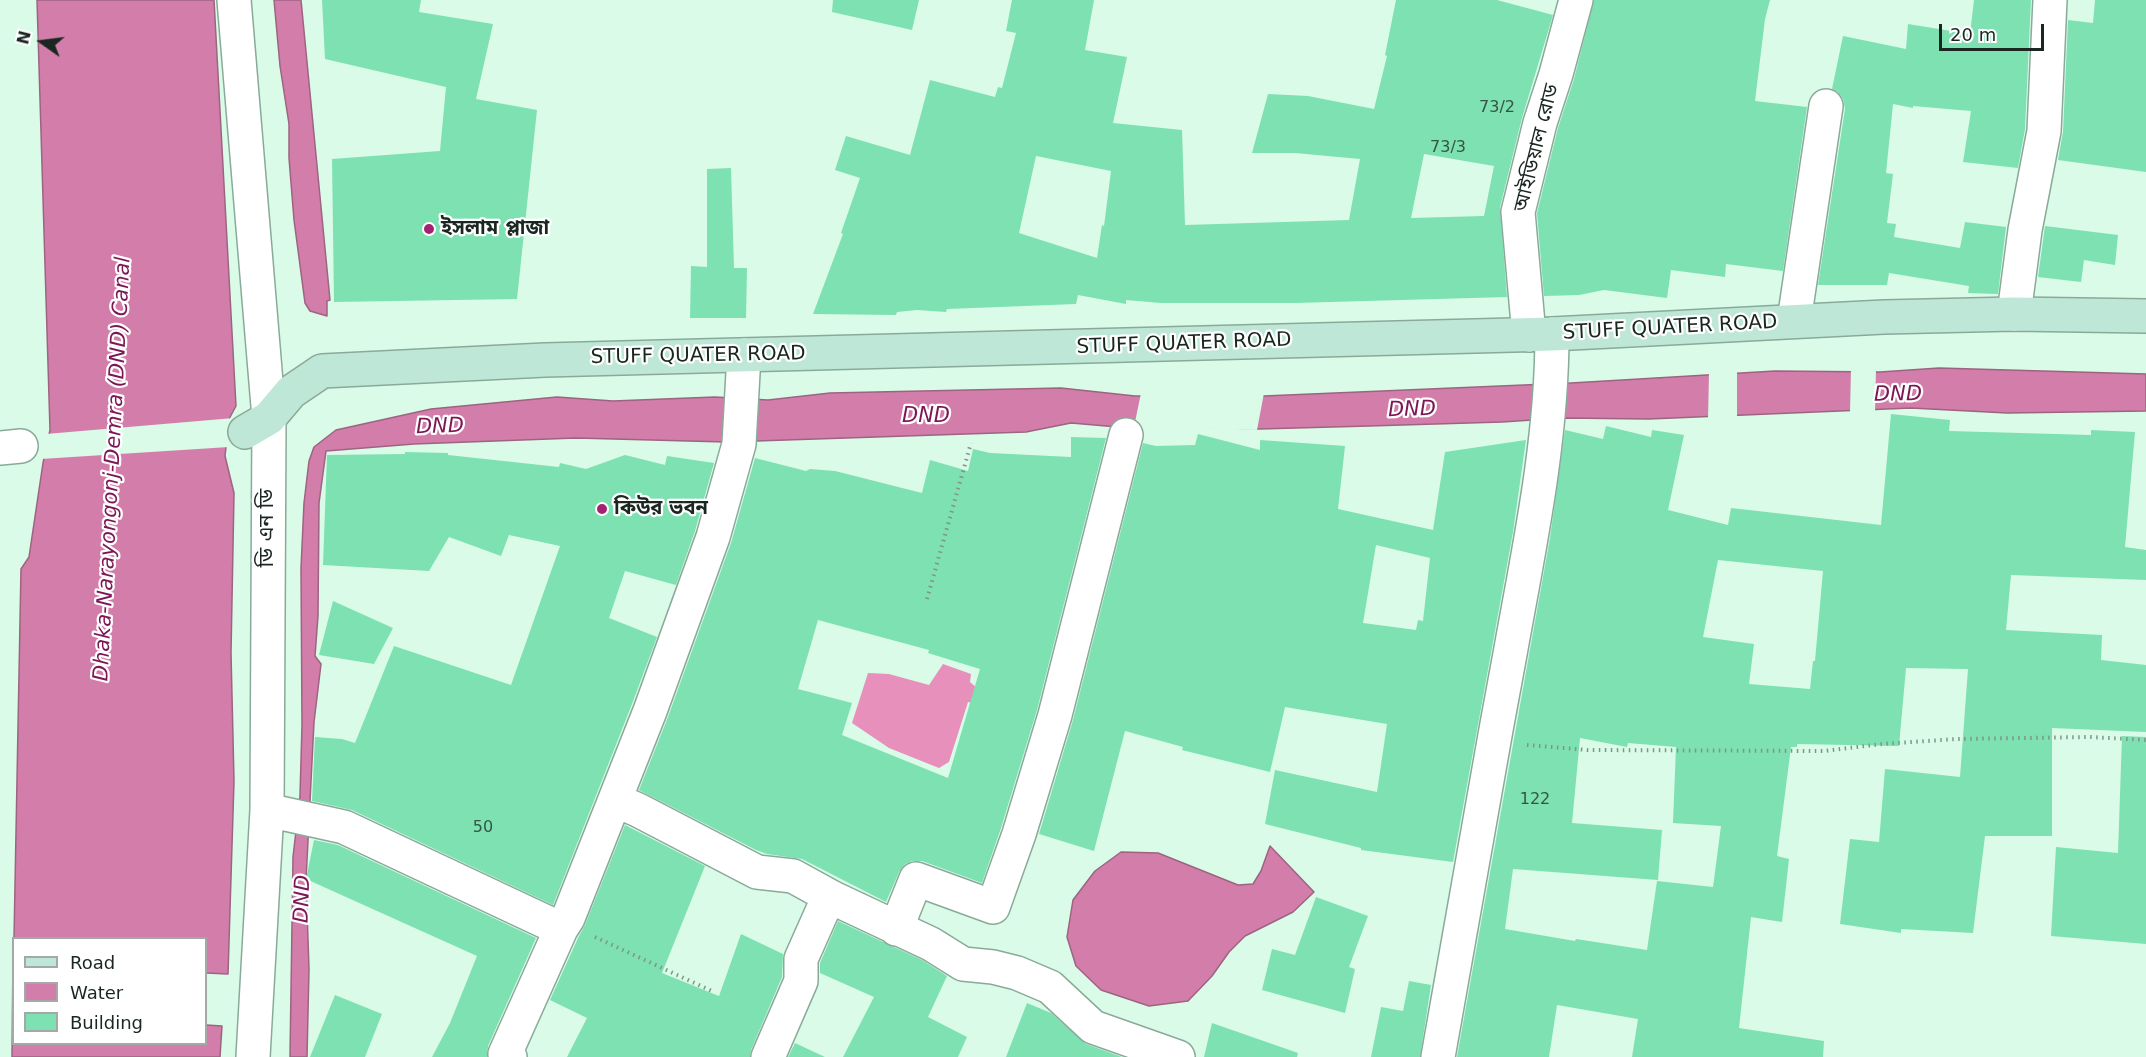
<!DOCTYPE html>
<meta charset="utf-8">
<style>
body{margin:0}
#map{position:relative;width:2146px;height:1057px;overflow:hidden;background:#d9fbe8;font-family:"DejaVu Sans",sans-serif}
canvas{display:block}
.legend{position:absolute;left:12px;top:937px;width:195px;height:108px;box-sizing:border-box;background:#fff;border:2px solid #a3a9a6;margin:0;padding:8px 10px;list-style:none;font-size:18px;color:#1a2720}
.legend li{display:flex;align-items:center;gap:12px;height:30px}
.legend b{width:30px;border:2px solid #a3a9a6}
.north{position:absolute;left:12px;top:12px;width:60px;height:60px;-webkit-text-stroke:4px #fff;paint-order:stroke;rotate:284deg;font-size:16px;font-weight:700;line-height:24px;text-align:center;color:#1a2720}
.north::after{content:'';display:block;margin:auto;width:21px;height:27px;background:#1a2720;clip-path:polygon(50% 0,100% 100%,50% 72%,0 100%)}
.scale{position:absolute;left:1939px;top:24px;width:105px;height:27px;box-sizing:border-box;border:3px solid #1a2720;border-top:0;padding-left:8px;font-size:18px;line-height:21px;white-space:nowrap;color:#1a2720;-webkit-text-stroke:4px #fff;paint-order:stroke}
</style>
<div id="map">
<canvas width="2146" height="1057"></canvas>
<ul class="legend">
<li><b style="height:8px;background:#bee7d7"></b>Road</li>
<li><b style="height:16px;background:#d37eaa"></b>Water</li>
<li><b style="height:16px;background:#7ee1b1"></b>Building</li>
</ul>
<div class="north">N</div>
<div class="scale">20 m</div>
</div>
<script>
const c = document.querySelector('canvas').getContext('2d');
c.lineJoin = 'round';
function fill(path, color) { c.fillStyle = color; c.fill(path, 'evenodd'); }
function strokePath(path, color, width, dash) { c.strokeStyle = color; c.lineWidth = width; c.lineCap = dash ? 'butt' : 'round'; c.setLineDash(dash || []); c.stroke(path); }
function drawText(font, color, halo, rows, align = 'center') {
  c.font = font + ' "DejaVu Sans","Noto Sans Bengali",sans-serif'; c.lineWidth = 4.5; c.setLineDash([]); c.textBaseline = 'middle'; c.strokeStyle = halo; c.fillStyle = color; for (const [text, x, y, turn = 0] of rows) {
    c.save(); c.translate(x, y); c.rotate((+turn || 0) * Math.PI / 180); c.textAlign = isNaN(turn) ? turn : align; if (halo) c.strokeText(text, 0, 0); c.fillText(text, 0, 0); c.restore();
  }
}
fill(new Path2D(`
 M 943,664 L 971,674 L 970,682 L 984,694 L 982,705 L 968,702 L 949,762 L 939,768 L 889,748 L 852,723 L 868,673 L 889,674 L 929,685 Z`), '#e790bc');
const water = new Path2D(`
 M 37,0 L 214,0 L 236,406 L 229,419 L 225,456 L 234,493 L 231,653 L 234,781 L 228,974 L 206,973 L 206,938 L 14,938 L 21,569 L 29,557 L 43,463 L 50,430 Z
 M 274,0 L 301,0 L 330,300 L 327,301 L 327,316 L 310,311 L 305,303 L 294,220 L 289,158 L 289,124 L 280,66 Z
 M 1939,368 L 2146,374 L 2146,411 L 2007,413 L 1911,408 L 1649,419 L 1563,418 L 1502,422 L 1369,426 L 1259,429 L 1133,425 L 1118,427 L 1071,423 L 1026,432 L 726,442 L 576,438 L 414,444 L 326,451 L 319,503 L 318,616 L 315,656 L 321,664 L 314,722 L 306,880 L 309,969 L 307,1057 L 290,1057 L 293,857 L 300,796 L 302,725 L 301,568 L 304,503 L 309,461 L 314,447 L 336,430 L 431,409 L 557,397 L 613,401 L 715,397 L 768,400 L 830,393 L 1061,388 L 1135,396 L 1264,396 L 1571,383 L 1775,371 L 1880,372 Z
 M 1270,846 L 1314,892 L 1293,912 L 1245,936 L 1229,952 L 1212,976 L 1188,1001 L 1149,1006 L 1101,990 L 1076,966 L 1067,937 L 1073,900 L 1095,871 L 1121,852 L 1158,853 L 1238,885 L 1253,884 L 1261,871 Z
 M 13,953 L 14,1044 L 206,1044 L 206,1025 L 222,1026 L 220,1057 L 12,1057 Z`);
fill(water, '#d37eaa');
strokePath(water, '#9c6481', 1.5);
fill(new Path2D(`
 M 1851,369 L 1876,369 L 1875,413 L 1850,412 Z
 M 1737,371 L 1737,419 L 1708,420 L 1709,372 Z
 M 1141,393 L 1264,393 L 1257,430 L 1134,427 Z
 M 234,418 L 229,447 L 41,459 L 46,434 Z`), '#d9fbe8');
fill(new Path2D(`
 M 322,0 L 421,0 L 419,12 L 493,24 L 476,99 L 537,110 L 517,299 L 334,302 L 332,159 L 440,151 L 446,87 L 325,59 Z
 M 833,0 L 919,0 L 912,30 L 832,12 Z
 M 1012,0 L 1094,0 L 1085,50 L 1127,57 L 1113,123 L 1182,130 L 1185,225 L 1349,220 L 1360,159 L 1295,153 L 1252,153 L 1268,94 L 1308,96 L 1374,109 L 1387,56 L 1385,55 L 1396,0 L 1497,0 L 1553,15 L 1522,118 L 1500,207 L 1507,297 L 1295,303 L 1161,303 L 1126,300 L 1126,304 L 1078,295 L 1076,304 L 947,309 L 946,312 L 917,310 L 897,312 L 896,315 L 813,314 L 843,234 L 841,233 L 860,178 L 835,170 L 846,136 L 910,155 L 930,80 L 995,97 L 998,87 L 1002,88 L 1016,33 L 1006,31 ZM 1424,154 L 1494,166 L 1484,216 L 1411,218 ZM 1036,156 L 1111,171 L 1104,226 L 1102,225 L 1097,258 L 1019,233 Z
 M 1594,0 L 1770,0 L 1765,19 L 1755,101 L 1807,107 L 1783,271 L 1726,264 L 1725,277 L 1671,270 L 1667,298 L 1604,290 L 1579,295 L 1544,296 L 1537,213 L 1558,128 L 1574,79 Z
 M 1974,0 L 2031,0 L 2025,129 L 2018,168 L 1963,162 L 1971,111 L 1913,106 L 1913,108 L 1893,104 L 1886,173 L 1893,174 L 1887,223 L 1896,224 L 1894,237 L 1960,248 L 1965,222 L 2006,227 L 1998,294 L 1968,293 L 1969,286 L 1889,273 L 1887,285 L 1818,285 L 1845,109 L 1843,99 L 1838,92 L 1832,89 L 1843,36 L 1906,49 L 1908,24 L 1970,34 Z
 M 2095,0 L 2146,0 L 2146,172 L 2058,160 L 2063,132 L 2068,20 L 2093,23 Z
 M 731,168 L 734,268 L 747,268 L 746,318 L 690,318 L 691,266 L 707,267 L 707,169 Z
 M 2045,226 L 2118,235 L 2115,265 L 2084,260 L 2081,282 L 2038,277 Z
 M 1891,414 L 1950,420 L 1949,431 L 2091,435 L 2091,430 L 2135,432 L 2125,547 L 2146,550 L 2146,580 L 2011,575 L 2006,630 L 2102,635 L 2101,660 L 2146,665 L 2146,732 L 2052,728 L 2052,836 L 1985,836 L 1973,933 L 1901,929 L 1901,933 L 1840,924 L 1850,839 L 1879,842 L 1885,769 L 1960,777 L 1968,669 L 1906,668 L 1899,746 L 1797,744 L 1797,747 L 1791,747 L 1777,856 L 1789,859 L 1782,922 L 1751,917 L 1739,1028 L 1824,1041 L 1823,1057 L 1632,1057 L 1638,1019 L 1557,1005 L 1549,1057 L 1457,1057 L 1550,538 L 1565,430 L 1603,439 L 1606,426 L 1651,437 L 1652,430 L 1684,435 L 1668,510 L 1728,525 L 1731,508 L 1881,525 ZM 1718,560 L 1823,571 L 1815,661 L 1813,661 L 1810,689 L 1749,684 L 1754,644 L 1703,637 ZM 1580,738 L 1627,747 L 1628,743 L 1676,747 L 1673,823 L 1721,826 L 1713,887 L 1657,881 L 1647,950 L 1576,939 L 1575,941 L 1505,929 L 1513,869 L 1658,880 L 1662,830 L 1572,823 Z
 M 1198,434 L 1260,450 L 1260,440 L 1345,446 L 1338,509 L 1433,530 L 1445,452 L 1526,440 L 1513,532 L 1453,862 L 1361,850 L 1361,848 L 1265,824 L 1275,770 L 1377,792 L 1387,724 L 1285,707 L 1270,772 L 1182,750 L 1183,747 L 1125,731 L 1094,851 L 1039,834 L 1073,720 L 1143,443 L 1156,446 L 1195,445 ZM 1376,545 L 1430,558 L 1423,621 L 1418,620 L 1416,630 L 1363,623 Z
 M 1071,437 L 1106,438 L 1037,710 L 1001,828 L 982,883 L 922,861 L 912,861 L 905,864 L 899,872 L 886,902 L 802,859 L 767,854 L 756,850 L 639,790 L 668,717 L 731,543 L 755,458 L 806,471 L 810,469 L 835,471 L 922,493 L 930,460 L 968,471 L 973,449 L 990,453 L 1071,457 ZM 818,620 L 929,650 L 928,653 L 980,669 L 948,778 L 842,735 L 852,703 L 798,689 Z
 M 405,452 L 448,453 L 448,455 L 559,467 L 560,463 L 586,469 L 625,455 L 665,465 L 667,456 L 714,463 L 695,531 L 676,585 L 625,571 L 609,618 L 657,637 L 632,704 L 553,905 L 352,810 L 312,801 L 315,737 L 342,739 L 355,743 L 394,646 L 511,685 L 560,546 L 509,535 L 501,556 L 449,537 L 429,571 L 323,565 L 327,455 L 405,454 Z
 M 333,601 L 393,628 L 374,664 L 319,655 Z
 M 2122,736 L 2146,737 L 2146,944 L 2051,936 L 2056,847 L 2118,853 Z
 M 625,825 L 705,866 L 662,973 L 719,996 L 741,934 L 783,954 L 782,977 L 751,1050 L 750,1057 L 567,1057 L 587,1018 L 550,1000 L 578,938 L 585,925 Z
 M 314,840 L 338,845 L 536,938 L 488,1046 L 487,1057 L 432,1057 L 450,1023 L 477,956 L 306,879 Z
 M 1316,897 L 1368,916 L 1349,967 L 1355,969 L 1345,1013 L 1262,990 L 1272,949 L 1295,955 Z
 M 838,921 L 922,960 L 947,976 L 928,1017 L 967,1037 L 958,1057 L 843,1057 L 874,997 L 820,973 L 820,963 Z
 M 1409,981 L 1431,985 L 1420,1057 L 1371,1057 L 1381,1007 L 1403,1011 Z
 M 335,995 L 382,1014 L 365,1057 L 310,1057 Z
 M 1027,1003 L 1051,1013 L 1086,1044 L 1122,1057 L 1006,1057 Z
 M 1212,1023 L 1298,1053 L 1297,1057 L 1204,1057 Z
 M 795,1043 L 825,1057 L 788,1057 Z`), '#7ee1b1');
const street = new Path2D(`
 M 234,0 L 269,418 L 267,810 L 253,1057
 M 2014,314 L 2025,230 L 2044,131 L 2050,0
 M 1794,321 L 1826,106
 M 1529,335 L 1518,212 L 1540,123 L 1556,74 L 1576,0
 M 0,448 L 21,446
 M 615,800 L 638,810 L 757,872 L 793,876 L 833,898 L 931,944 L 963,964 L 993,967 L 1017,973 L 1050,987 L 1093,1027 L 1178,1057
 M 267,810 L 344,827 L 561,929
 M 896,929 L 916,879 L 993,907 L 1019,834 L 1055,715 L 1126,435
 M 510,1057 L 505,1054 L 561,929 L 568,918 L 650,711 L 713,537 L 739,444 L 744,355
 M 768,1057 L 801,981 L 801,959 L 829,896
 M 1438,1057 C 1461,922 1485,788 1510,654 C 1529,548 1552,442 1552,334`);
const secondary = new Path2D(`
 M 245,432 L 269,418 L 291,392 L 322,371 L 545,360 L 1552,334 L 1884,317 L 2014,314 L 2146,316`);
strokePath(street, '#8aaa99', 36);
strokePath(secondary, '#8aaa99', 36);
strokePath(new Path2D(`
 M 927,599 L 971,443
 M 1527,745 L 1588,750 L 1824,751 L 1882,744 L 1957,739 L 2090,737 L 2146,740
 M 595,937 L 714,992`), '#7e9689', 4, [1.5, 4.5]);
strokePath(street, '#fff', 33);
strokePath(secondary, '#bee7d7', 33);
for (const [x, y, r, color] of [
 [429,229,6,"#a32271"],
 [602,509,6,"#a32271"]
]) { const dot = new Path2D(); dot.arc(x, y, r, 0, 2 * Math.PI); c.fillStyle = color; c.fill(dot); strokePath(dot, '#fff', 2); }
drawText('16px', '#335644', null, [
 ["73/2",1497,108],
 ["73/3",1448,148],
 ["122",1535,800],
 ["50",483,828]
]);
drawText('20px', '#1a2720', '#fff', [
 ["আইডিয়াল রোড",1537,148,-76],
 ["STUFF QUATER ROAD",1670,328,-3],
 ["STUFF QUATER ROAD",1184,344,-2],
 ["STUFF QUATER ROAD",698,356,-1],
 ["ডি এন ডি",268,528,-90]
]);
drawText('bold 20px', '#1a2720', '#fff', [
 ["ইসলাম প্লাজা",441,229],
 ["কিউর ভবন",614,509]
], 'left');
drawText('italic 21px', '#7c1755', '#fff', [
 ["DND",1898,395,-1],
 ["DND",1412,410,-2],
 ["DND",926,417],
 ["DND",440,427,-2],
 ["Dhaka-Narayongonj-Demra (DND) Canal",113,469,-87],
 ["DND",303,899,-88]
]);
</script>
